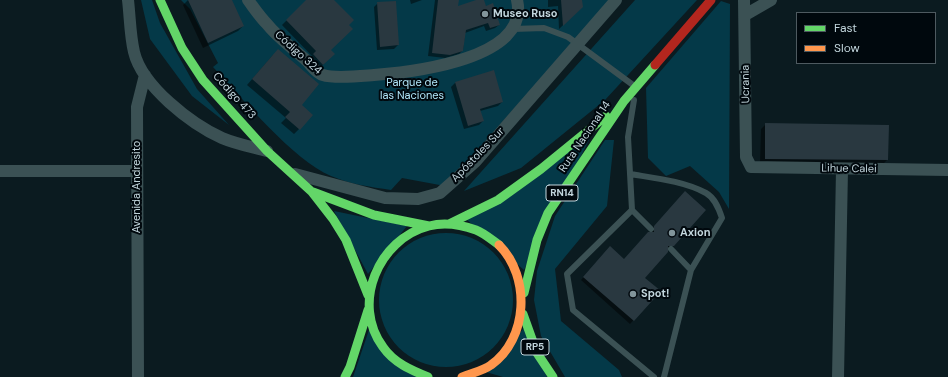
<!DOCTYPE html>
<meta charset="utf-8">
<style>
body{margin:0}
#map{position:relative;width:948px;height:377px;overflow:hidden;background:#0b1b20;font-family:"DM Sans",sans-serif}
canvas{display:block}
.legend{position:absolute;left:796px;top:12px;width:140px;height:52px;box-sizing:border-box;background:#00080d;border:1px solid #4e5a60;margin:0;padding:5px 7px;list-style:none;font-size:12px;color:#c2d6dd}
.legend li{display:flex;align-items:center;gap:8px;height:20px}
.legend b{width:20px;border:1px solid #4e5a60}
</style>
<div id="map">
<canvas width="948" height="377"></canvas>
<ul class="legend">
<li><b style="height:5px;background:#63d668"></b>Fast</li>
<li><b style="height:5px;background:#ff974d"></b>Slow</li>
</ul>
</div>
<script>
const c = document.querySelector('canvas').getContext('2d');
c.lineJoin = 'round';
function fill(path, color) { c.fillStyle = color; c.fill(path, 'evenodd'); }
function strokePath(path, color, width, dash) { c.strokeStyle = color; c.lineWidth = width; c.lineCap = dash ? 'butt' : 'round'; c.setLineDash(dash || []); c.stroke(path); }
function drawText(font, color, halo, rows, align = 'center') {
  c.font = font + ' "DM Sans",sans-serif'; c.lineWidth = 4; c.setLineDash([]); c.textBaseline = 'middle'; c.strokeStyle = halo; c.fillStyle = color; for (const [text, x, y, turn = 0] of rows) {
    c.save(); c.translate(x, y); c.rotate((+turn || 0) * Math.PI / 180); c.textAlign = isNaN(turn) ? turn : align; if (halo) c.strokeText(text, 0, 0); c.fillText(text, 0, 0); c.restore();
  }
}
fill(new Path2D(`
 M 141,0 L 152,0 L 160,23 L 197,89 L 229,125 L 192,96 L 150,39 Z
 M 181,0 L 611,0 L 445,186 L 402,178 L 391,190 C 370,187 350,184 331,176 C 293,160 243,99 213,67 L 218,63 L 190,9 Z
 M 635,0 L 697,0 L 605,100 L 521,168 L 464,191 Z
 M 721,1 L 730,4 L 729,209 L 719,192 L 690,166 L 666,176 L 648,158 L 646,88 Z
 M 591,136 L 524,270 L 466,219 Z
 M 605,140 L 614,140 L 607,206 L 555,269 L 561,321 L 619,370 L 622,377 L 565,377 L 541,336 L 534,300 L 537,271 L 555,216 Z
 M 334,211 L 407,226 L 368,274 Z
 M379 300a67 67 0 1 1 134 0a67 67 0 1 1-134 0Z
 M 524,328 L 547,377 L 503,377 L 486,372 Z
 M 369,330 L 417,377 L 353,377 Z`), '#043948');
fill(new Path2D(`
 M 188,0 L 231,0 L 243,26 L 238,31 L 203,48 L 183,5 Z
 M 307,0 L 332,0 L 330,51 L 333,54 L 318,70 L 308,60 L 312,56 L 282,25 Z
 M 410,0 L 422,0 L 411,4 Z
 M 435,0 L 458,0 L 457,7 L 483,0 L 486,7 L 499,25 L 495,28 L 486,31 L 484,26 L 465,33 L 463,50 L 459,54 L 445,58 L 428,56 Z
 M 548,0 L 581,0 L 582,7 L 559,29 L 558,6 L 548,7 Z
 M 378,3 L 398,45 L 394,49 L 377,50 L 374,7 Z
 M 273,55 L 300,105 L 299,129 L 294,134 L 281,123 L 286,118 L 247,85 Z
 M 493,71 L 502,102 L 498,106 L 480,111 L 483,121 L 479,125 L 464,129 L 451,87 L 455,83 Z
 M 766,124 L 887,160 L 882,165 L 760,163 L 761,129 Z
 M 682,196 L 673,245 L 667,249 L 644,278 L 659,291 L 630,324 L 581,280 L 607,251 L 624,260 L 651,233 L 651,230 Z`), '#0007');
fill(new Path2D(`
 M 188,0 L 232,0 L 244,26 L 208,43 Z
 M 306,0 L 334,0 L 354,20 L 349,25 L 353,29 L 331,50 L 335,54 L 323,65 L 313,54 L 316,51 L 286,20 Z
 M 438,0 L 459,0 L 458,6 L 476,0 L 484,0 L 486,6 L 493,3 L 500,25 L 490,28 L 488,23 L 466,30 L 463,51 L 450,55 L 432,53 Z
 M 561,0 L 582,0 L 583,7 L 563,26 Z
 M 396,1 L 399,45 L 380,47 L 377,2 Z
 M 278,49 L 319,84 L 302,105 L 313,115 L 300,130 L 285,117 L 290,112 L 252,79 Z
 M 494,70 L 503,102 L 480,109 L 484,121 L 468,126 L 455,82 Z
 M 765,123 L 889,125 L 888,160 L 765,159 Z
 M 685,191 L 706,210 L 674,246 L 668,246 L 668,252 L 645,278 L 661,291 L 634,321 L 583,277 L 610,246 L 624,259 L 648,232 L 654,232 L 654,226 Z`), '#293840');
strokePath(new Path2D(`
 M 513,29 L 544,28 L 568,37 L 633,85
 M 634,100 L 628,137 L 632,210 L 651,229
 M 630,174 C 654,178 684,181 706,193 C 715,198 719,209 722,218 L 691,270
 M 632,210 L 567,274 L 573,310 L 654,377
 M 664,377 L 691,270 L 671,249`), '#3b5154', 6);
strokePath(new Path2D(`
 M 128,0 C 130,17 130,35 134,52 C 142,86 191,124 222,138 C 236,144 252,147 267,151
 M 248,0 C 254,8 260,17 267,24 C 278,38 294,49 307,61 C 311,65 317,74 323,75 C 335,79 361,76 374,75 C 413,72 531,59 517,0
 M 744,0 L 746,157 L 751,167 L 948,170
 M 745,15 L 771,0
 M 0,171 L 137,171
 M 295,174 L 385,198 L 418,199 L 440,193 L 475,162 L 616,0
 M 138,377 L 137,107 L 145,75
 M 838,377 L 842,170`), '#3b5154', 12);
strokePath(new Path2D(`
 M 160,0 L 182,48 L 203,80 L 267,151 L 312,192 L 333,219 L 346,240 L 368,295
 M 313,192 L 374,215 L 429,226
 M 449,224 L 498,200 L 541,169 L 606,116
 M 524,293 L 537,240 L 548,213 L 624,101 L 655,65
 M 523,314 L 537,353 L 553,377
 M 345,377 L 350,367 L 368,310
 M 428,377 C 411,370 394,363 383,347 C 351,304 378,239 429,226 C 444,222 462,225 476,230 C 484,233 492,240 499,245`), '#63d668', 9);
strokePath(new Path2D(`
 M 462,377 C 471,373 483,371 491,365 C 528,339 531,277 499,245`), '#ff974d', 9);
strokePath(new Path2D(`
 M 655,65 L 711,0`), '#b3261e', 9);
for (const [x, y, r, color] of [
 [485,14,4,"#82959b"],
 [672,233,4,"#82959b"],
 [633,294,4,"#82959b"]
]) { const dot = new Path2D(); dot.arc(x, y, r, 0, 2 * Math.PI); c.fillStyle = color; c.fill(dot); strokePath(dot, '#00080d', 1.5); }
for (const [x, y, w] of [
 [562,193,32],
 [535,347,28]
]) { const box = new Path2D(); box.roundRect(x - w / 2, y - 8, w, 16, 3); c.fillStyle = '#00080d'; c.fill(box); strokePath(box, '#c2d6dd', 1); }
drawText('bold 10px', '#c2d6dd', null, [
 ["RN14",562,193],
 ["RP5",535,347]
]);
drawText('bold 11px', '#c2d6dd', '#00080d', [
 ["Museo Ruso",493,14],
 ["Axion",680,233],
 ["Spot!",641,294]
], 'left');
drawText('11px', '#c2d6dd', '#00080d', [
 ["Código 324",298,53,42],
 ["Ucrania",746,84,-91],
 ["Código 473",234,96,48],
 ["Ruta Nacional 14",585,137,-56],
 ["Apóstoles Sur",478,155,-46],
 ["Lihue Calei",849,169,1],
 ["Avenida Andresito",137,187,-90]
]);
drawText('11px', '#afe4f7', '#00080d', [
 ["Parque de",412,83],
 ["las Naciones",412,96]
]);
</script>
